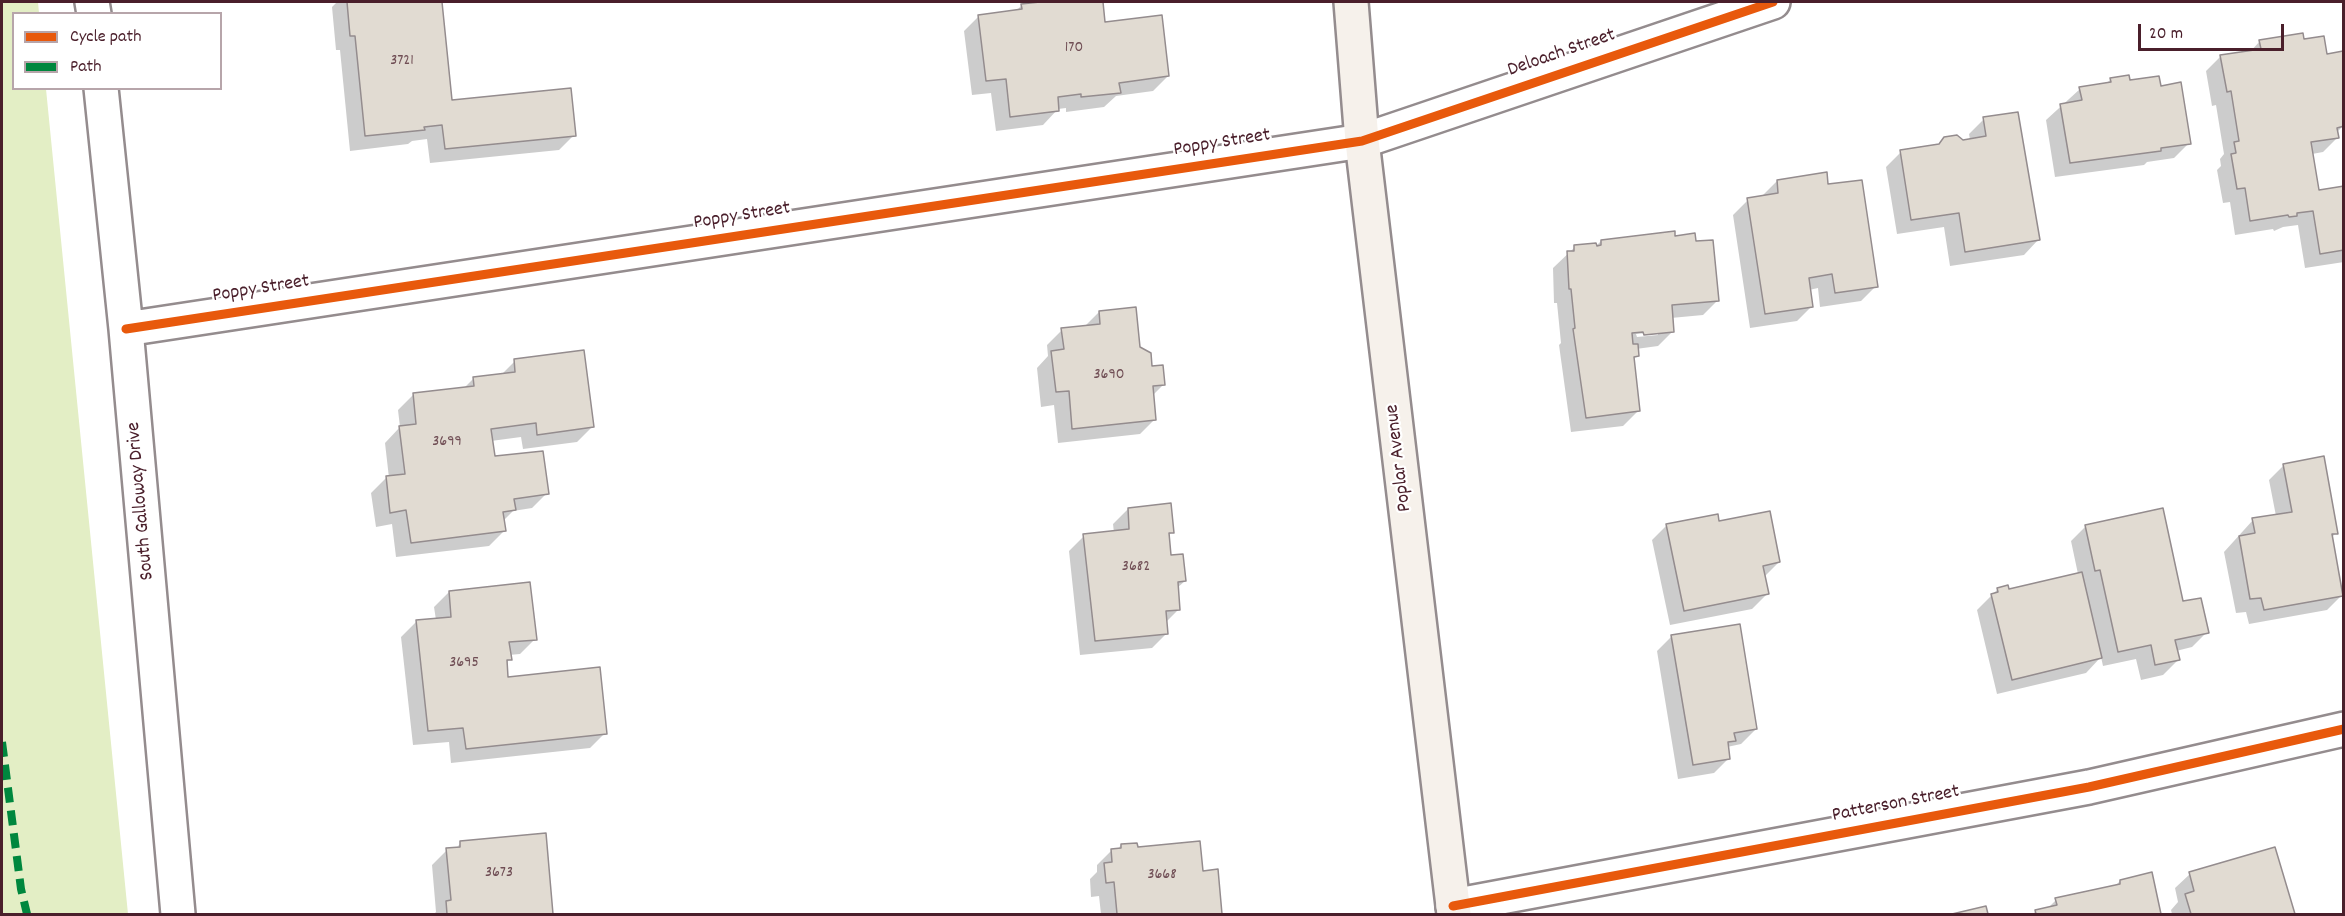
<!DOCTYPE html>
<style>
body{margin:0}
#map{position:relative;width:2345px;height:916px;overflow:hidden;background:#fff;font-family:Dekko,sans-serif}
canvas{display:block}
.frame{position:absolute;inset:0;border:3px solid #4a1f2b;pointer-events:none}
.legend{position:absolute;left:12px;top:12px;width:210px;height:78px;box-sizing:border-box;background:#fff;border:2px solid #b7a5aa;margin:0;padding:8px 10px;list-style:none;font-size:18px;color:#4a1f2b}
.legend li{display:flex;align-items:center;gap:12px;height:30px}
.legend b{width:30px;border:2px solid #b7a5aa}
.scale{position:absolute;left:2138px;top:24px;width:146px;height:27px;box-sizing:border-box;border:3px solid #4a1f2b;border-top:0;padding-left:8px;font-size:18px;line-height:21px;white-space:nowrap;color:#4a1f2b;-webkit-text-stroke:4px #fff;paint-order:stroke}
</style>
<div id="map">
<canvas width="2345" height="916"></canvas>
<div class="frame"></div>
<ul class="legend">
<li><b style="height:8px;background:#e8590c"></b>Cycle path</li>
<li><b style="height:8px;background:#00873e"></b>Path</li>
</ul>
<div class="scale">20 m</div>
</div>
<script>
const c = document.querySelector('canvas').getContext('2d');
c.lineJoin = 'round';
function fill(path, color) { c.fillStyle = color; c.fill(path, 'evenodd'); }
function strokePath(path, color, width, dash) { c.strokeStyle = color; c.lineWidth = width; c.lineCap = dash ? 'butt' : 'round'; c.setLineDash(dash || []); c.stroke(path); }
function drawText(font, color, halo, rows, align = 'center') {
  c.font = font + ' Dekko,sans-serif'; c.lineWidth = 4.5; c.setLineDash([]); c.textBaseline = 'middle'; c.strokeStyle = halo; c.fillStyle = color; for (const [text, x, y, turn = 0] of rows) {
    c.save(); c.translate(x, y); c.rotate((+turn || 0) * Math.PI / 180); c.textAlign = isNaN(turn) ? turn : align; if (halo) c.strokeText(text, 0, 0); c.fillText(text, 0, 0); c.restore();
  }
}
fill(new Path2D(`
 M 2,2 L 38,2 L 39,13 L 14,14 L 14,88 L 46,89 L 128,914 L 2,914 Z`), '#e3eec5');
fill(new Path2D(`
 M 337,2 L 440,2 L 450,102 L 574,135 L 559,150 L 430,163 L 427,139 L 412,141 L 408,144 L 350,151 L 340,50 L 336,50 L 332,7 Z
 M 1052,2 L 1101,2 L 1104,23 L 1168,76 L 1153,91 L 1116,96 L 1104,107 L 1066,112 L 1066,108 L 1058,109 L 1043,125 L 996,131 L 991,93 L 972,95 L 964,31 L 979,16 L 1016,11 L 1022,5 Z
 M 2260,41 L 2344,125 L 2337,132 L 2338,137 L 2323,152 L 2312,154 L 2318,192 L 2344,188 L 2344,262 L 2305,268 L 2298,225 L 2283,227 L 2274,231 L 2273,229 L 2235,235 L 2230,202 L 2223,203 L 2217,170 L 2221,166 L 2220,159 L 2224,154 L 2216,105 L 2212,106 L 2206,71 L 2221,56 L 2250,52 Z
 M 2111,79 L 2160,87 L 2189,143 L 2174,158 L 2147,162 L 2144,165 L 2055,177 L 2046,120 L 2080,89 L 2106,84 Z
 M 1984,119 L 2038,240 L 2024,255 L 1950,266 L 1944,227 L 1897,234 L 1886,167 L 1901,152 L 1970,140 L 1969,134 Z
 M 1777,181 L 1827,186 L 1876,286 L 1861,301 L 1820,307 L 1818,288 L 1809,290 L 1812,306 L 1797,321 L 1750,328 L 1733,215 L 1748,200 L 1762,196 Z
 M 1674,237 L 1718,300 L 1703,315 L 1671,318 L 1673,331 L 1658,346 L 1636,349 L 1637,355 L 1633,360 L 1638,411 L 1623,426 L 1571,432 L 1559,345 L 1561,343 L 1557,303 L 1554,303 L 1553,268 L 1575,247 L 1595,247 L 1601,241 ZM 1658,332 L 1658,335 L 1637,337 L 1636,334 Z
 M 1099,312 L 1139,348 L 1164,384 L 1152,396 L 1155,419 L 1140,434 L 1058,443 L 1054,405 L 1041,407 L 1037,368 L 1048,356 L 1047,345 L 1062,330 L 1084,327 Z
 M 515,361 L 592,427 L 577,442 L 523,449 L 521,437 L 491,441 L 494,458 L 547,493 L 532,508 L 513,511 L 503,521 L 504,531 L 489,546 L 396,557 L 392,524 L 376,527 L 371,493 L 386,478 L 389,478 L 385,443 L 400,427 L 398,410 L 413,395 L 463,389 L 473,379 L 501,375 Z
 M 2284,465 L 2336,533 L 2331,538 L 2342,595 L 2327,610 L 2249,624 L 2246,612 L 2236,613 L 2224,552 L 2253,520 L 2276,516 L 2269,480 Z
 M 1128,509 L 1172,532 L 1167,537 L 1169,557 L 1185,581 L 1177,588 L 1179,609 L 1166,622 L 1167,633 L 1152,648 L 1080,655 L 1069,551 L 1084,536 L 1114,533 L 1113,524 Z
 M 1718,523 L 1779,562 L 1764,577 L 1767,594 L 1752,609 L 1670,625 L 1652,540 L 1667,525 Z
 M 2086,526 L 2182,603 L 2207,632 L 2192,647 L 2176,651 L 2178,660 L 2163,675 L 2141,680 L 2136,659 L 2103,666 L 2101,657 L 2086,673 L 1997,694 L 1977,610 L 1998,589 L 2007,591 L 2078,574 L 2071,541 Z
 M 449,592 L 535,639 L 520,654 L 509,655 L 510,659 L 505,664 L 507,678 L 605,733 L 590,748 L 451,763 L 449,742 L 413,745 L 401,637 L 416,622 L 436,620 L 434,607 Z
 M 1672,636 L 1756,729 L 1741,744 L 1727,747 L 1729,758 L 1714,773 L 1678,779 L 1657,651 Z
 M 544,835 L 552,914 L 434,914 L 436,912 L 432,865 L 447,850 L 455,849 L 461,843 Z
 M 1121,845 L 1137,848 L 1202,872 L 1217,870 L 1221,914 L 1101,914 L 1099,896 L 1091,897 L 1090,879 L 1097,872 L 1097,865 L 1112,850 L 1117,850 Z
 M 2274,849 L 2294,914 L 2172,914 L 2171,910 L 2178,902 L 2175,888 L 2190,874 Z
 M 2151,874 L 2160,914 L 2033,914 L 2036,911 L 2047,909 L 2056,900 L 2114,887 L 2120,881 Z`), '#0003');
const building = new Path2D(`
 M 347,2 L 442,2 L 452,100 L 571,88 L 576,136 L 445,149 L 442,125 L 424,127 L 425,130 L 365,136 L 355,36 L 350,36 Z
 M 1040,2 L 1103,2 L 1105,22 L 1162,15 L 1169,76 L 1119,83 L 1121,93 L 1081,97 L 1081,94 L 1058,97 L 1059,111 L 1010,117 L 1006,79 L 986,81 L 978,15 L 1022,9 L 1021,4 Z
 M 2303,33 L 2304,39 L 2324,36 L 2327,54 L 2343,51 L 2344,54 L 2344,126 L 2337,128 L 2339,138 L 2311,142 L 2319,190 L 2344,186 L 2344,250 L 2320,254 L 2313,211 L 2297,213 L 2297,216 L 2289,217 L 2288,215 L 2250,221 L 2245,188 L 2237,189 L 2231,154 L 2236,153 L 2234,142 L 2239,141 L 2231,91 L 2227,92 L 2220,55 L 2261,49 L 2259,40 Z
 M 2129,75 L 2130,80 L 2159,76 L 2161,86 L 2181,82 L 2191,144 L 2161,148 L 2161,151 L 2070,163 L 2060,104 L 2082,100 L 2079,87 L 2111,82 L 2110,78 Z
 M 2018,112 L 2040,240 L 1965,252 L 1959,213 L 1911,220 L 1900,150 L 1939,144 L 1944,137 L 1957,135 L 1963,140 L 1986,136 L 1983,117 Z
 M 1827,172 L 1828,184 L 1862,180 L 1878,287 L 1835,293 L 1832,274 L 1809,278 L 1813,307 L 1765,314 L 1747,198 L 1778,193 L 1777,180 Z
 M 1675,231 L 1675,236 L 1695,233 L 1696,241 L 1713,240 L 1719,301 L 1672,305 L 1674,332 L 1644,335 L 1643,332 L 1632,333 L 1633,344 L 1638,344 L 1639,356 L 1634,357 L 1640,411 L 1586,418 L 1573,329 L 1575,328 L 1571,289 L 1569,289 L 1567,251 L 1574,251 L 1574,245 L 1596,243 L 1597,246 L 1601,245 L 1601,240 Z
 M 1136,307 L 1140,347 L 1151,353 L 1152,366 L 1163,365 L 1165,385 L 1153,386 L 1156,420 L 1072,429 L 1069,391 L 1056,392 L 1051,351 L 1064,349 L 1061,328 L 1100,324 L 1099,311 Z
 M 584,350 L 594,427 L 537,435 L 536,423 L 491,429 L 495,456 L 543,451 L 549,494 L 514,499 L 516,510 L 503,512 L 506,531 L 411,543 L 406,510 L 390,513 L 386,476 L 405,474 L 399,426 L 416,424 L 413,393 L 474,386 L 473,377 L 515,372 L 514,359 Z
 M 2324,456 L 2338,534 L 2332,534 L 2343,596 L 2264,610 L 2261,598 L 2250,599 L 2239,536 L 2255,533 L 2252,518 L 2292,512 L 2283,464 Z
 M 1171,503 L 1174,533 L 1169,533 L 1171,555 L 1183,554 L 1186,581 L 1178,582 L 1180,610 L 1166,611 L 1168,634 L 1095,641 L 1083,534 L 1129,529 L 1128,508 Z
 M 2163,508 L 2183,601 L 2201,598 L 2209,633 L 2175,640 L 2180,660 L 2155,665 L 2151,645 L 2118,652 L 2100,570 L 2095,571 L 2085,525 Z
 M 1770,511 L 1780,562 L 1763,566 L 1769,594 L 1684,611 L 1666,524 L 1718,514 L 1719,521 Z
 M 2082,572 L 2102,658 L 2012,680 L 1991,594 L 1998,592 L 1997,588 L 2008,585 L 2009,589 Z
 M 530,582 L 537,640 L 509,642 L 512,660 L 507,660 L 508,677 L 600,667 L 607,734 L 466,749 L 463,728 L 428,731 L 416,620 L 451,617 L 449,591 Z
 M 1740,624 L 1757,729 L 1734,733 L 1736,741 L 1728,742 L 1730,759 L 1693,765 L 1671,635 Z
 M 546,833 L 553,914 L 447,914 L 446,901 L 451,900 L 446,848 L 460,847 L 460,841 Z
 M 1200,841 L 1203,871 L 1218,869 L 1222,914 L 1117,914 L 1114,882 L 1106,883 L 1104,863 L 1112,862 L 1111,849 L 1121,848 L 1121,844 L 1137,843 L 1138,847 Z
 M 2275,847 L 2295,914 L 2191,914 L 2185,894 L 2194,891 L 2189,872 Z
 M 2152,872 L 2161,914 L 2036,914 L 2035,910 L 2057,905 L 2055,898 L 2120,884 L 2120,880 Z
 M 1986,906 L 1988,914 L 1952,914 Z`);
fill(building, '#e1dbd2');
strokePath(building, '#948c8e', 1.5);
const street = new Path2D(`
 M 92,2 L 94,14
 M 101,88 L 126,329 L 178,914
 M 126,329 L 1362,141 L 1773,2
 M 1453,906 L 2089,787 L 2344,729`);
const primary = new Path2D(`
 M 1351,2 L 1362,141 L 1454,914`);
strokePath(street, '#948c8e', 38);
strokePath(primary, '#948c8e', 38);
strokePath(street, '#fff', 33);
strokePath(primary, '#f6f1eb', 33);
strokePath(new Path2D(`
 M 2,742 L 21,889 L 27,914`), '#00873e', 8, [15, 8]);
strokePath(new Path2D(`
 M 126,329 L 1362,141 L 1773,2
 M 1453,906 L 2089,787 L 2344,729`), '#e8590c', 9);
drawText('16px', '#704e55', null, [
 ["170",1074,49],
 ["3721",402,62],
 ["3690",1109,376],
 ["3699",447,443],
 ["3682",1136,568],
 ["3695",464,664],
 ["3673",499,874],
 ["3668",1162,876]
]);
drawText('20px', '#4a1f2b', '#fff', [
 ["Deloach Street",1562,54,-19],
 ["Poppy Street",1222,144,-9],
 ["Poppy Street",742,217,-9],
 ["Poppy Street",261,290,-9],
 ["Poplar Avenue",1400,458,-97],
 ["South Galloway Drive",142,501,-95],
 ["Patterson Street",1896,805,-11]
]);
</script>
